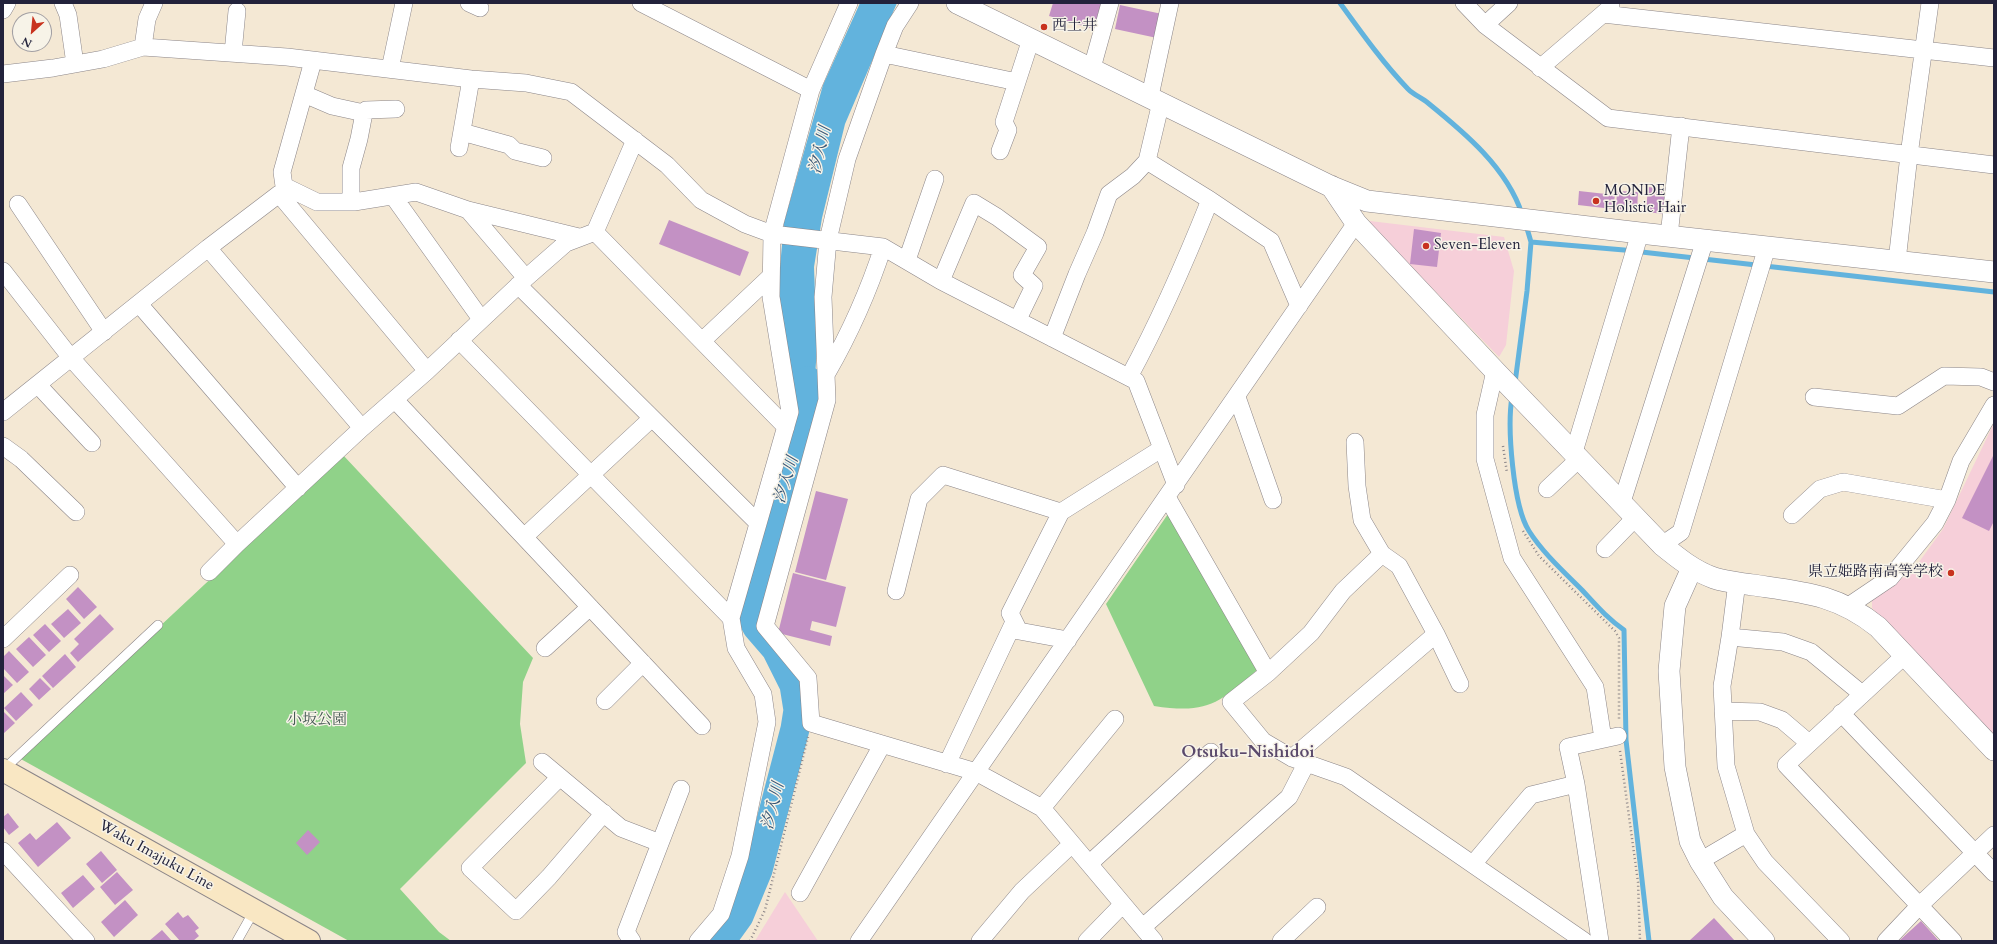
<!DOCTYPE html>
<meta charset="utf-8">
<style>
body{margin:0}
#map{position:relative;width:1997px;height:944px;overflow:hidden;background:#f4e8d4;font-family:Cardo,serif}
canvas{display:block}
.frame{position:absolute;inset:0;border:4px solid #22223b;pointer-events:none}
.north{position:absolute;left:12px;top:12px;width:40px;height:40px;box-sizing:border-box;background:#f7f3e8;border:1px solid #a29fa3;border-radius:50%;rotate:207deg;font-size:11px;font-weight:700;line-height:16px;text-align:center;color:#22223b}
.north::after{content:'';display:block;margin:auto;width:14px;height:18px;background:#c8321e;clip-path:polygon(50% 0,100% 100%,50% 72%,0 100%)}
</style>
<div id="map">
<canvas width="1997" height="944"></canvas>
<div class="frame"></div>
<div class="north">N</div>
</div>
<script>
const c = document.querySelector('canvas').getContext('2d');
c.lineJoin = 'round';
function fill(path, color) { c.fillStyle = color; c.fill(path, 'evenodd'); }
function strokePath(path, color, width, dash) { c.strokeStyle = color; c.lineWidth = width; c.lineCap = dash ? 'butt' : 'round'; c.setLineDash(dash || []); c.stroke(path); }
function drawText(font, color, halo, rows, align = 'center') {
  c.font = font + ' Cardo,"Noto Serif JP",serif'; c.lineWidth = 3; c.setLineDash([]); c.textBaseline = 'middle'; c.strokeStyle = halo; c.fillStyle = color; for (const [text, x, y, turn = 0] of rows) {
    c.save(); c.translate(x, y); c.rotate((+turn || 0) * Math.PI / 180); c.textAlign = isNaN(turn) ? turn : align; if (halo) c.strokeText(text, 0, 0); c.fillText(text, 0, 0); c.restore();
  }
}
fill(new Path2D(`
 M 1370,221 L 1504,237 L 1514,271 L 1506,345 L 1499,357 L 1370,224 Z
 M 1994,423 L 1994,738 L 1872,608 L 1872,600 L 1897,583 L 1919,562 L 1943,529 Z
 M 785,892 L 818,941 L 755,941 Z`), '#f6cfd9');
fill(new Path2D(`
 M 343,455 L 533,658 L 523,682 L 520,724 L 526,763 L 400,889 L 439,932 L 451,941 L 349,941 L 19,758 Z
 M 1168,514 L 1257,666 L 1256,671 C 1218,704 1207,714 1154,706 L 1106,604 Z`), '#90d289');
fill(new Path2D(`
 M 860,3 L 897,3 L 845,124 L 822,218 L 814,267 L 817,348 L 813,405 L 779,470 L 797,406 L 778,290 L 784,222 L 823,85 Z`), '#62b3dd');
strokePath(new Path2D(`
 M 1340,3 C 1361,32 1383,63 1408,89 C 1414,95 1422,98 1428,103 C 1465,133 1507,168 1522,214
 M 1531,242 L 1624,250 L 1994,292
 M 1515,383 L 1527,291 L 1531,242 L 1526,225
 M 1512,397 C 1507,427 1513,506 1529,531 C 1543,553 1564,572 1582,590 C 1597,606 1606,617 1624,630 L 1626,740 L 1649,941`), '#62b3dd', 5);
strokePath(new Path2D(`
 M 721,941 L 739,916 L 758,870 L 795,729 L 798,710 L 794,685 L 776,649 L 757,627 L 751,616 L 750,597 L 804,425 L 808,381`), '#62b3dd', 29);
fill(new Path2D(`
 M 1053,3 L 1103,3 L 1097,30 L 1049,16 Z
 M 1120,5 L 1162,14 L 1157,38 L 1115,29 Z
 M 1648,187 L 1667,189 L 1664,214 L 1646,212 Z
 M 1579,191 L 1615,195 L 1613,209 L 1578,205 Z
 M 1617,191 L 1638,192 L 1637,211 L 1616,209 Z
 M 669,220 L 749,252 L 740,276 L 659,244 Z
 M 1414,229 L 1441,233 L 1437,267 L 1410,264 Z
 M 1994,454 L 1994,521 L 1989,531 L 1962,518 Z
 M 816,491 L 848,499 L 826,580 L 795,572 Z
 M 793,573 L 846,587 L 836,627 L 812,621 L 810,630 L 832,636 L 830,646 L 778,633 Z
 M 78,587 L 97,607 L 84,619 L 66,599 Z
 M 68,609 L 81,623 L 64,638 L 51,624 Z
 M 100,614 L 114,629 L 78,662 L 70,653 L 79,644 L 74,639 Z
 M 45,624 L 61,641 L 49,652 L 33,635 Z
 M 29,637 L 46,655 L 33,667 L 16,649 Z
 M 9,651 L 29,672 L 17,683 L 3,668 L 3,657 Z
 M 65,654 L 76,667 L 53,688 L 42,676 Z
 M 3,675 L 13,685 L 3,694 Z
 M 40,678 L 51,689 L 39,700 L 29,689 Z
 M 21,692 L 33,705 L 16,721 L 4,708 Z
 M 3,711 L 15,723 L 3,734 Z
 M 8,813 L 19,827 L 9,835 L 3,827 L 3,817 Z
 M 57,822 L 71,838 L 38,867 L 18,843 L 30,833 L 36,840 Z
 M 308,830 L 320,842 L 307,855 L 296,843 Z
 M 101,851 L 117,870 L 102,883 L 86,864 Z
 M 117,872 L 133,890 L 115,905 L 100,887 Z
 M 83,875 L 95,889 L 73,908 L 61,893 Z
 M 125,900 L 138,915 L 114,937 L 101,922 Z
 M 178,912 L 183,918 L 188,915 L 199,928 L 195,931 L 199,936 L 193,941 L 180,941 L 165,924 Z
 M 1714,918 L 1735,941 L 1689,941 Z
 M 1921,921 L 1939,941 L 1902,941 L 1900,940 Z
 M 162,930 L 172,941 L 149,941 Z`), '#c391c4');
const service = new Path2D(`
 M 3,770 L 158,625
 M 237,941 L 254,911`);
const minor = new Path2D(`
 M 63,3 L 68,15 L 75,64
 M 469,3 L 480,8
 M 641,3 L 811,90
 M 910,3 L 895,26 L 884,54 L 847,159 L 828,240 L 823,297 L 827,400 L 765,626 L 808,678 L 811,723 L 976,772 L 1042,808 L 1154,941
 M 1464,3 L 1485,25 L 1608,118 L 1994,165
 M 3,10 L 7,3
 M 1603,14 L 1994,58
 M 1485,25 L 1509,3
 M 143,47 L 147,19 L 154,3
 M 233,53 L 237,11
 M 884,54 L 1017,82
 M 313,61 L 282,172 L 284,186 L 317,202 L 354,202 L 416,192 L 468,210 L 579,237
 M 1092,68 L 1110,3
 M 1540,68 L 1611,7
 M 390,69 L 404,3
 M 3,74 L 53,68 L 103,59 L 143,47 L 287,57 L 471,79 L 526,83 L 571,92 L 667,165 L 701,200 L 745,224 L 772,234 L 883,247 L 941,281 L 1136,381 L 1176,485
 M 304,94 L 332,106 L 364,113 L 366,110 L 396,109
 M 1150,96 L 1170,3
 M 462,132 L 509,145 L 515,151 L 543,158
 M 459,148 L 471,79
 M 1000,151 L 1008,130 L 1004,122 L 1031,39
 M 1147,161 L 1210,200 L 1271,241 L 1299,306
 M 393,196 L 481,319
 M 351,202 L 351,168 L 359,139 L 364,113
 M 18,204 L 104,332
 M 468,210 L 526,278
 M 595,232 L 786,427
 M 1669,236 L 1681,126
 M 208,248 L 362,428
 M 907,260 L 935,179
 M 1897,261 L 1909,155 L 1930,3
 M 3,271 L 71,358 L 237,544
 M 941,281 L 974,203 L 997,217 L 1038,247 L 1022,275 L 1034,286 L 1018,319
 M 518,285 L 757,522
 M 139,304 L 298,488
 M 1052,338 L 1077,274 L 1095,233 L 1109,194 L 1133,176 L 1147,161 L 1161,102
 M 459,340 L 731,618
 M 702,341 L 771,276
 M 1495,371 L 1485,415 L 1485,459 L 1512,558 L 1595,687 L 1603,739
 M 827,373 C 850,333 869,290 883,247
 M 1129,377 C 1160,320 1186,260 1210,200
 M 38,385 L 92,443
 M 1237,397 L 1273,500
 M 1814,397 L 1898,406 L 1944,376 L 1981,377 L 1994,382
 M 395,400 L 702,726
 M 3,412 L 208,248 L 279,194 L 427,371
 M 1355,442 L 1357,486 L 1362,520 L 1382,554 L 1399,566 L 1436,634 L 1460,684
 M 3,446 L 21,459 L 76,512
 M 1574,452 L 1640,233
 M 1547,489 L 1580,458
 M 1167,497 L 1268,673
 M 1622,502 L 1705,240
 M 1061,512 L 1161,449
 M 1792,515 L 1820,489 L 1843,482 L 1947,500
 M 524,537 L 652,418
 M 1662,545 L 1681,532 L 1767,247
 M 1605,549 L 1636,517
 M 1382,554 L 1343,591 L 1311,633 L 1268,673 L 1231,702 L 1263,741 L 1292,758 L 1346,777 L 1584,941
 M 209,572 L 237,544 L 362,428 L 427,371 L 526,278 L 566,243 L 595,232 L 635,140
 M 896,591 L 919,499 L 943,475 L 1061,512 L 1010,613 L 1019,631 L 1068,640
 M 1847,607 L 1890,578 L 1935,523 L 1947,500 L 1961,461 L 1994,405
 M 1730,637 L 1737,582
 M 3,639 L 70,575
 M 545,648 L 590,607
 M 1904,656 L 1786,765 L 1953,941
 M 605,701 L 643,663
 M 1723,711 L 1760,712 L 1782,720 L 1809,743
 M 1841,713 L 1994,873
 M 1292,758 L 1436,634
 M 542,762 L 621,828 L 660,843
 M 947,764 L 1014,622
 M 559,778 L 470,868 L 516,911 L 549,877 L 604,813
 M 1042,808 L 1115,719
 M 3,851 L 86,941
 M 1700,861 L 1746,834
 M 1089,864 L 1211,752
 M 1473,864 L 1531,795 L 1576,784
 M 800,893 L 882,745
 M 1143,927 L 1289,797 L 1307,762
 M 632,941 L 626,932 L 681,789
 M 698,941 L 721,914 L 740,856 L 767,722 L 763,694 L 736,648 L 731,618 L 790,412 L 771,297 L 772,234 L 811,90 L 849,3
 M 859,941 L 1356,223
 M 980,941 L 1022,891 L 1072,844
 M 1087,941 L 1122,905
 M 1281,941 L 1317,907
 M 1600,941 L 1576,784 L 1568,747 L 1618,736
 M 1841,941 L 1765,862 L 1746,834 L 1726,766 L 1722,686 L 1730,637 L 1783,642 L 1811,652 L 1862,694
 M 1886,941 L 1920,905 L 1994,835`);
const tertiary = new Path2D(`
 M 957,3 L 1330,186 L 1367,201 L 1640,233 L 1994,272
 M 1331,186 L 1356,223 L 1495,371 L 1662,545 C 1678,558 1694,571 1714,578 C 1726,582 1740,583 1753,585 C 1802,592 1837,594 1878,627 L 1994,750
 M 1692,568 L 1675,606 L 1669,671 L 1675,767 L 1690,841 L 1700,861 L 1723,897 L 1764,941`);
const secondary = new Path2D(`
 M 3,770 L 309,941`);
strokePath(service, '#8b8588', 10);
strokePath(minor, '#8b8588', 18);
strokePath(tertiary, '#8b8588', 22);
strokePath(secondary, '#8b8588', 24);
strokePath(new Path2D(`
 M 1503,446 L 1507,473
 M 1523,531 L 1539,556 L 1615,631 L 1619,638 L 1619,720
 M 1620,751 L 1638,882 L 1640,941
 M 750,941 L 765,910 L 808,737`), '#8b8588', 2.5, [1, 3]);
strokePath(service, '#fff', 9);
strokePath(minor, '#fff', 17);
strokePath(tertiary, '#fff', 21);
strokePath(secondary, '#f9e7c3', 22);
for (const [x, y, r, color] of [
 [1044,27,4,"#c8321e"],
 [1596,201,4,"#c8321e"],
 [1426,246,4,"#c8321e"],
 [1951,573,4,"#c8321e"]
]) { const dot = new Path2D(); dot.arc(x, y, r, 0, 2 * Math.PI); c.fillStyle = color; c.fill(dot); strokePath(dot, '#f7f3e8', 1.5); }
drawText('15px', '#22223b', '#f7f3e8', [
 ["西土井",1052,27],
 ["MONDE",1604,192],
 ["Holistic Hair",1604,209],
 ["Seven-Eleven",1434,246],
 ["県立姫路南高等学校",1943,573,"right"]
], 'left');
drawText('15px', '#435752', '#f7f3e8', [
 ["小坂公園",317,721]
]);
drawText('15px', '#22223b', '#f7f3e8', [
 ["Waku Imajuku Line",156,856,29]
]);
drawText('italic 16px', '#385574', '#f7f3e8', [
 ["汐入川",821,150,-77],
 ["汐入川",787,480,-73],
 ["汐入川",774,806,-76]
]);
drawText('bold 17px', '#5a496b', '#f7f3e8', [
 ["Otsuku-Nishidoi",1248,753]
]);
</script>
